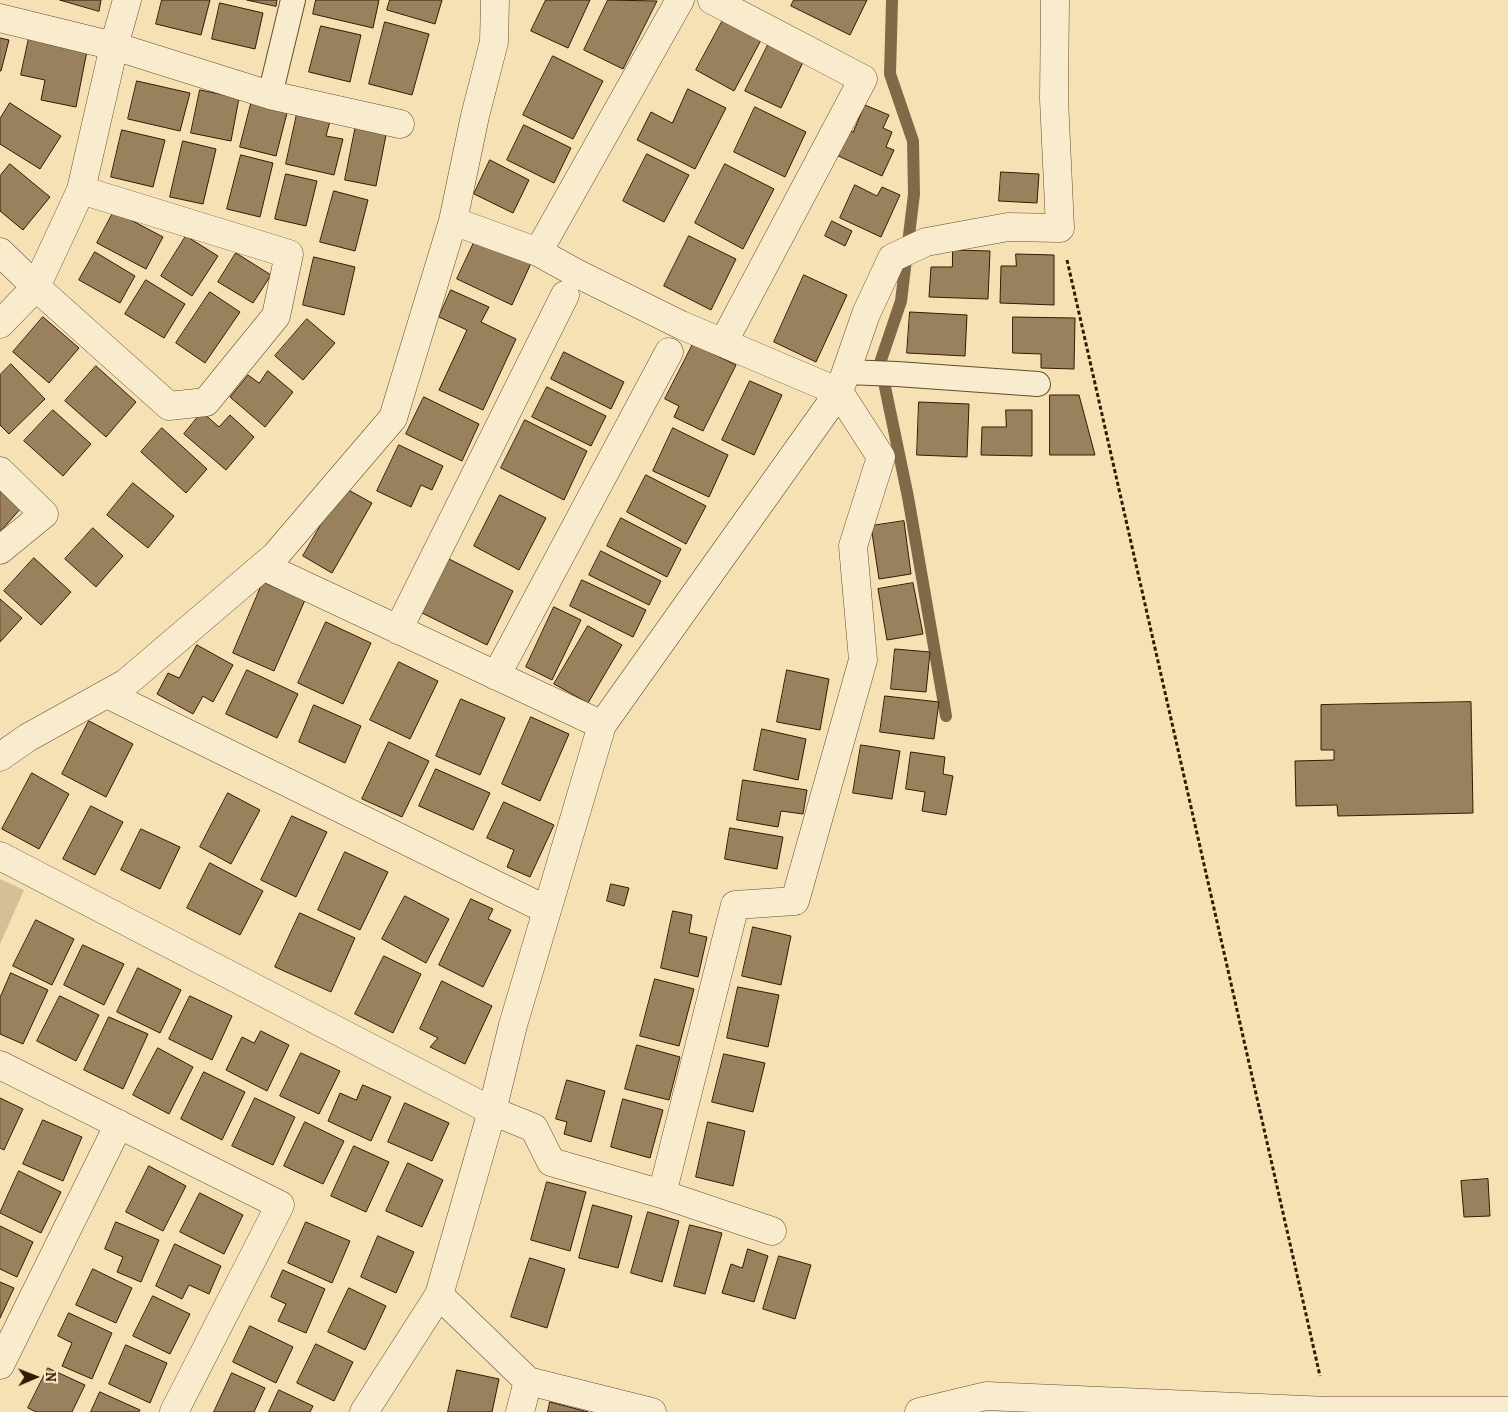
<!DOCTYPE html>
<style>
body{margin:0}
#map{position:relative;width:1508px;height:1412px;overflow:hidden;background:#f6e1b4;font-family:Alegreya,serif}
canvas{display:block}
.north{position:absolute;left:10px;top:1352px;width:50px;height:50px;-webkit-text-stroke:4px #f9ecce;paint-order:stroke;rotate:89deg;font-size:14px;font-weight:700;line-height:20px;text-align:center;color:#341a01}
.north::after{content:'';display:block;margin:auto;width:18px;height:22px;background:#341a01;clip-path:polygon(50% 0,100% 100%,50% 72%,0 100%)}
</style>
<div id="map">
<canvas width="1508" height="1412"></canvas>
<div class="north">N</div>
</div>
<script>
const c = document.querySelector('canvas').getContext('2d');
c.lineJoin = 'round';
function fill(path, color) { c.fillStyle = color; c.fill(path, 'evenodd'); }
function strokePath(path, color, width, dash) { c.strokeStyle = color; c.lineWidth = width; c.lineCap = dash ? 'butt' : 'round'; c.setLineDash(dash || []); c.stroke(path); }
fill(new Path2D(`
 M 0,879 L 24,890 L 0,944 Z`), '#d5bf96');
strokePath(new Path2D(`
 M 892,0 L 890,74 L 913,141 L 914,194 L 901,301 L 880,363 L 908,497 L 946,716`), '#816948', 12);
const building = new Path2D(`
 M 60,0 L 101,0 L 99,11 Z
 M 162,0 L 210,0 L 201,35 L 156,24 Z
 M 247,0 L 277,0 L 276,6 Z
 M 316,0 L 379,0 L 373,28 L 313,14 Z
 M 390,0 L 442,0 L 435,24 L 387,10 Z
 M 546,0 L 590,0 L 568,48 L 531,31 Z
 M 608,0 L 657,1 L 623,69 L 584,50 Z
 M 794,0 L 867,0 L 850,35 L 791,6 Z
 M 220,3 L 263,13 L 255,49 L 212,39 Z
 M 723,20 L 761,40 L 734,91 L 696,70 Z
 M 385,22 L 429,34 L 412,95 L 369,84 Z
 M 321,26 L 361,35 L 350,82 L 309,72 Z
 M 0,38 L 9,40 L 1,71 L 0,71 Z
 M 29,38 L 87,51 L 76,107 L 41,100 L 45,80 L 21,75 Z
 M 770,41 L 805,58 L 781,108 L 745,91 Z
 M 553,56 L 603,81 L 573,139 L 523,115 Z
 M 137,81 L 190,93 L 180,131 L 128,119 Z
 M 688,89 L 726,108 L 695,169 L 637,140 L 651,112 L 672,123 Z
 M 200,90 L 239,98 L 231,141 L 191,133 Z
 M 252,100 L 288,109 L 276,156 L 240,147 Z
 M 10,103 L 61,136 L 40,169 L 0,144 L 0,119 Z
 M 865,105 L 889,115 L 883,128 L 892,132 L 886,147 L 894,150 L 882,176 L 832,153 L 843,128 L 853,132 Z
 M 755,107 L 806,132 L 785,177 L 734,152 Z
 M 297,114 L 330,121 L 326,136 L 343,139 L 334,175 L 286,164 Z
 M 356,125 L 387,130 L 376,186 L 345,180 Z
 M 524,125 L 571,148 L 554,183 L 507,160 Z
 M 122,130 L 165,140 L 153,187 L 111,177 Z
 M 183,141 L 216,149 L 203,204 L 170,197 Z
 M 647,154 L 689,175 L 664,222 L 623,201 Z
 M 241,155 L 273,163 L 260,217 L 227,209 Z
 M 490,160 L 529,180 L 513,213 L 474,194 Z
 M 10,164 L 50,197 L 23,230 L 0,211 L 0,176 Z
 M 725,164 L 774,189 L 743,249 L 695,223 Z
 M 1001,172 L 1039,174 L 1037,203 L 999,201 Z
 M 286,174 L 317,181 L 306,226 L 275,219 Z
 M 855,185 L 877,196 L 882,187 L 900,195 L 881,237 L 840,218 Z
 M 334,191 L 368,200 L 355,251 L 320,242 Z
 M 114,211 L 163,237 L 146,269 L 97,243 Z
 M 832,221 L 852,231 L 845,246 L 825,236 Z
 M 186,236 L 218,256 L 192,296 L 161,276 Z
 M 477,236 L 532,261 L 512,305 L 457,279 Z
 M 689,236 L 736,259 L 711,310 L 664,286 Z
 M 953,250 L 990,251 L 988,299 L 929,297 L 931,267 L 952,267 Z
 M 95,252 L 135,276 L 120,303 L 79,280 Z
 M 236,253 L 271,275 L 253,303 L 218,282 Z
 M 1016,254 L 1054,255 L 1054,305 L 1000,303 L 1001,266 L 1016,266 Z
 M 314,257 L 355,267 L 344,315 L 303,305 Z
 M 804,275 L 847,295 L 816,362 L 774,342 Z
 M 146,280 L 185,304 L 164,338 L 125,314 Z
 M 451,290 L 489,307 L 481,322 L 516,339 L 483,410 L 439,390 L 467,330 L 439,317 Z
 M 210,292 L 240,312 L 205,363 L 176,343 Z
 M 910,312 L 967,315 L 965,356 L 907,353 Z
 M 43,317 L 79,348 L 49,383 L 13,352 Z
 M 1013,317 L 1075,318 L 1074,369 L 1041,368 L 1041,354 L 1013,353 Z
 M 307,319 L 335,343 L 303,380 L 275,356 Z
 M 693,344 L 736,365 L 703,431 L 674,417 L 679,406 L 665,399 Z
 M 564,352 L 624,382 L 611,409 L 551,379 Z
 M 11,364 L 45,399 L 9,434 L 0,425 L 0,375 Z
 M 96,366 L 136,402 L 106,437 L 65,401 Z
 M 268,371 L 293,392 L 265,427 L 230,397 L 248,375 L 259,383 Z
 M 750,381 L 782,395 L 754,455 L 722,440 Z
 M 547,387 L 606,416 L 591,446 L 532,417 Z
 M 1050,395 L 1079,395 L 1095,455 L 1050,455 Z
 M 424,397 L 479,424 L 462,461 L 406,434 Z
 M 919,402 L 969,404 L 967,457 L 917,455 Z
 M 53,410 L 91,444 L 63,476 L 24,441 Z
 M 1006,410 L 1032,410 L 1032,456 L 981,455 L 982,427 L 1006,427 Z
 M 202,412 L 219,427 L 230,415 L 254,437 L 226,470 L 184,434 Z
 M 525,420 L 587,451 L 564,500 L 501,468 Z
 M 162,428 L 207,469 L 186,493 L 141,452 Z
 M 673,428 L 728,455 L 709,497 L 653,471 Z
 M 399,445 L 443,466 L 432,490 L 421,485 L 411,507 L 377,491 Z
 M 646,475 L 706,506 L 686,544 L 627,512 Z
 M 133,483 L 174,516 L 148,548 L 107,515 Z
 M 0,487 L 22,507 L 0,532 Z
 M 343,487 L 372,503 L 332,573 L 303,556 Z
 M 500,495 L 546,518 L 519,570 L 474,546 Z
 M 621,518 L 681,549 L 667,577 L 607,546 Z
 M 904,521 L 911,574 L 879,579 L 871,526 Z
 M 93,528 L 123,556 L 96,587 L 65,559 Z
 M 601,551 L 661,581 L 649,605 L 589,575 Z
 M 34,558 L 71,592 L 41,625 L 4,591 Z
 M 447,558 L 513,591 L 487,645 L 420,612 Z
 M 582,580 L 646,610 L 633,637 L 570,606 Z
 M 263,582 L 305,600 L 274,671 L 233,653 Z
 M 913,583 L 923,634 L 887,640 L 878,589 Z
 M 0,599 L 22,618 L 0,642 Z
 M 554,607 L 581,620 L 552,680 L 526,667 Z
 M 326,622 L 371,643 L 343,704 L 298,683 Z
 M 588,626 L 622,645 L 588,703 L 554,684 Z
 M 197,645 L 233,665 L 213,702 L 203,696 L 193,714 L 157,694 L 168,673 L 179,678 Z
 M 895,649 L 930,652 L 926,692 L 891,689 Z
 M 399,662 L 438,681 L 410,739 L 370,720 Z
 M 247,670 L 298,694 L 277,738 L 226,714 Z
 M 787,670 L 829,679 L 820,730 L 777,722 Z
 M 885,696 L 939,702 L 934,739 L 880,732 Z
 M 461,699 L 505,718 L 480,775 L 436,756 Z
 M 1471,702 L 1473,813 L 1338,816 L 1337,805 L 1296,806 L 1295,761 L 1334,760 L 1334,750 L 1321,750 L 1321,705 Z
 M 314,705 L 361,726 L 345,763 L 299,742 Z
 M 531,717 L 569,734 L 540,801 L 502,784 Z
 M 89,721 L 133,744 L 106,797 L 62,774 Z
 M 762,729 L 806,739 L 798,780 L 754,770 Z
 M 389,742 L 429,761 L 402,817 L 362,799 Z
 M 861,745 L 900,751 L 892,799 L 853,793 Z
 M 911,752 L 945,757 L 943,774 L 953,776 L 946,815 L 922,811 L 925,792 L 906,789 Z
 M 436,769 L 490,793 L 473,830 L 419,806 Z
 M 32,773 L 69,794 L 39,849 L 2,829 Z
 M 743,780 L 807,790 L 803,814 L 781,811 L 778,827 L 737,820 Z
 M 228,793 L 260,810 L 231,864 L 200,847 Z
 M 504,802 L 554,825 L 530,877 L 507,867 L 514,850 L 487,838 Z
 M 91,806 L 123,822 L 95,875 L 63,859 Z
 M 292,816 L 327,832 L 296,897 L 261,880 Z
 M 730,828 L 783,837 L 777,869 L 725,859 Z
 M 141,829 L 180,847 L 160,889 L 121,870 Z
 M 345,852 L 388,872 L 360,930 L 318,910 Z
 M 210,863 L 263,891 L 240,935 L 187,908 Z
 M 611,884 L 629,888 L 624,906 L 607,901 Z
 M 405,896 L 449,919 L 426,963 L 382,939 Z
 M 471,899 L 493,909 L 488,919 L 511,930 L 483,987 L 439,965 Z
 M 673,911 L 692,915 L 689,933 L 707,937 L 698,977 L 661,968 Z
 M 300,913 L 355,938 L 331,992 L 275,967 Z
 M 36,920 L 74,939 L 52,985 L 13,966 Z
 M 753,927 L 791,936 L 781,985 L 742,976 Z
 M 83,945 L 124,964 L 104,1005 L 64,985 Z
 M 384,956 L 421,974 L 393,1033 L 355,1014 Z
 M 138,968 L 181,990 L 160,1033 L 117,1012 Z
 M 11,973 L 48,990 L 23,1044 L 0,1034 L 0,998 Z
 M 655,979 L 694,989 L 679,1046 L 640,1036 Z
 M 442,981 L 492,1006 L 465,1064 L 430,1047 L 438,1038 L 420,1029 Z
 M 738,987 L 779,995 L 768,1047 L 727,1038 Z
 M 60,996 L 99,1015 L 76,1061 L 37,1041 Z
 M 190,996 L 232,1016 L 212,1060 L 169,1039 Z
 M 109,1017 L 148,1034 L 123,1089 L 84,1070 Z
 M 261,1031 L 289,1045 L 267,1091 L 226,1070 L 242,1037 L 254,1043 Z
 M 637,1045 L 680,1057 L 669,1100 L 625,1089 Z
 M 158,1048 L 193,1067 L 169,1114 L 133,1095 Z
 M 301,1053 L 340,1071 L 319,1114 L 280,1096 Z
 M 724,1054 L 765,1063 L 753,1112 L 712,1102 Z
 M 204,1072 L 245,1092 L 222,1140 L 181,1119 Z
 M 567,1080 L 605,1091 L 591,1142 L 564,1134 L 567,1122 L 556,1119 Z
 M 363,1085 L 391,1097 L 371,1141 L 328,1121 L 340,1093 L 356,1100 Z
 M 0,1098 L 23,1109 L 4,1150 L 0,1148 Z
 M 255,1098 L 295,1117 L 273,1165 L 232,1146 Z
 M 623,1099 L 663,1110 L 650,1158 L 611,1147 Z
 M 405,1103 L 449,1123 L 432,1161 L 388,1142 Z
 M 43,1120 L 82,1137 L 63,1181 L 23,1164 Z
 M 305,1122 L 344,1141 L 323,1184 L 284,1166 Z
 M 708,1122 L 745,1131 L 733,1186 L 696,1177 Z
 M 354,1146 L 389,1162 L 366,1212 L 331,1196 Z
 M 408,1163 L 443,1180 L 422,1227 L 386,1211 Z
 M 149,1166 L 186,1186 L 163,1231 L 126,1212 Z
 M 19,1171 L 61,1192 L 41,1233 L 0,1213 Z
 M 1488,1179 L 1490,1216 L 1464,1217 L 1461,1181 Z
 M 547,1182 L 586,1192 L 570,1251 L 531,1240 Z
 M 200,1193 L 243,1215 L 224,1254 L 180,1232 Z
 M 593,1205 L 632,1216 L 618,1268 L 579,1258 Z
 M 648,1212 L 679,1221 L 662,1282 L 631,1273 Z
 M 116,1222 L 159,1240 L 141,1282 L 117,1272 L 123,1257 L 105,1249 Z
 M 306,1222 L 350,1241 L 332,1283 L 288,1263 Z
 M 690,1225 L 722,1233 L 705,1294 L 674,1286 Z
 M 0,1226 L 33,1242 L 17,1277 L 0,1269 Z
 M 378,1236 L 414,1252 L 396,1293 L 361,1277 Z
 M 175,1244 L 221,1266 L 209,1294 L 189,1285 L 182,1299 L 156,1286 Z
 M 748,1249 L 768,1256 L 754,1302 L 722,1293 L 731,1264 L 742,1268 Z
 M 779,1256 L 811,1265 L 795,1319 L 763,1309 Z
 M 530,1258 L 565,1269 L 547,1328 L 511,1317 Z
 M 93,1269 L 132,1288 L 116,1323 L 76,1305 Z
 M 283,1270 L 325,1289 L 306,1333 L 278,1321 L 286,1304 L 271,1297 Z
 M 0,1282 L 14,1288 L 0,1318 Z
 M 349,1288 L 386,1306 L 365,1350 L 328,1332 Z
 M 153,1296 L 190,1314 L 170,1354 L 133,1336 Z
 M 69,1313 L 112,1333 L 92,1379 L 62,1366 L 72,1343 L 58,1336 Z
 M 250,1326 L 293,1347 L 276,1383 L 233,1362 Z
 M 316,1344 L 353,1362 L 334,1401 L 297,1383 Z
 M 126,1345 L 167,1363 L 150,1403 L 109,1384 Z
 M 48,1368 L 85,1385 L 72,1412 L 36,1412 L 28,1408 Z
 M 457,1370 L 499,1379 L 492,1412 L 448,1412 Z
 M 232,1373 L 265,1388 L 254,1412 L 214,1412 Z
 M 279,1390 L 313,1406 L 310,1412 L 269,1412 Z
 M 100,1392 L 140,1410 L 139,1412 L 91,1412 Z
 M 550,1402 L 588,1412 L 548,1412 Z`);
fill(building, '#99815e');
strokePath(building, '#341a01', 1);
const lane = new Path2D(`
 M 270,95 L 293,0
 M 846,372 L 897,374 L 1038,384`);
const street = new Path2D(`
 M 495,0 L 494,42 L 475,116 L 453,221 L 538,252 L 576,273 L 681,325 L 839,392 L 881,457 L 853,546 L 863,660 L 795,901 L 735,905 L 662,1194
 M 712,0 L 863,79 L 723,343
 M 0,18 L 114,46 L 270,95 L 400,124
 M 0,252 L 36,287 L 169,406 L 206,402 L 276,316 L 289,254 L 81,190
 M 538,252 L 680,0
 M 0,324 L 36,287 L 81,190 L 114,46 L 127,0
 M 0,471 L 44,514 L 0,550
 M 263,566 L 602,725
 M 398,630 L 565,295
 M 496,676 L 669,352
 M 107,694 L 547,910
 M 0,757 L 27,738 L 126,683 L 275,556 L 393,418 L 453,221
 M 0,856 L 492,1111 L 534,1128 L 551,1162 L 662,1194 L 772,1231
 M 0,1065 L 280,1205 L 174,1412
 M 439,1295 L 528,1381 L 652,1412
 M 0,1365 L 119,1124
 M 364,1412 L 439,1295 L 492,1111 L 513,1025 L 602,725 L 839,392 L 866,314 L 892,258 L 926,242 L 1008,227 L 1060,228 L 1054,99 L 1055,0
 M 520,1412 L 528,1381
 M 919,1412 L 986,1396 L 1328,1411 L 1508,1411`);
strokePath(lane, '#644c2e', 26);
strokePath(street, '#644c2e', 29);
strokePath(new Path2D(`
 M 1067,260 L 1320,1376`), '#341a01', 3, [4, 2.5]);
strokePath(lane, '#f9ecce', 24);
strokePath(street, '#f9ecce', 28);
</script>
